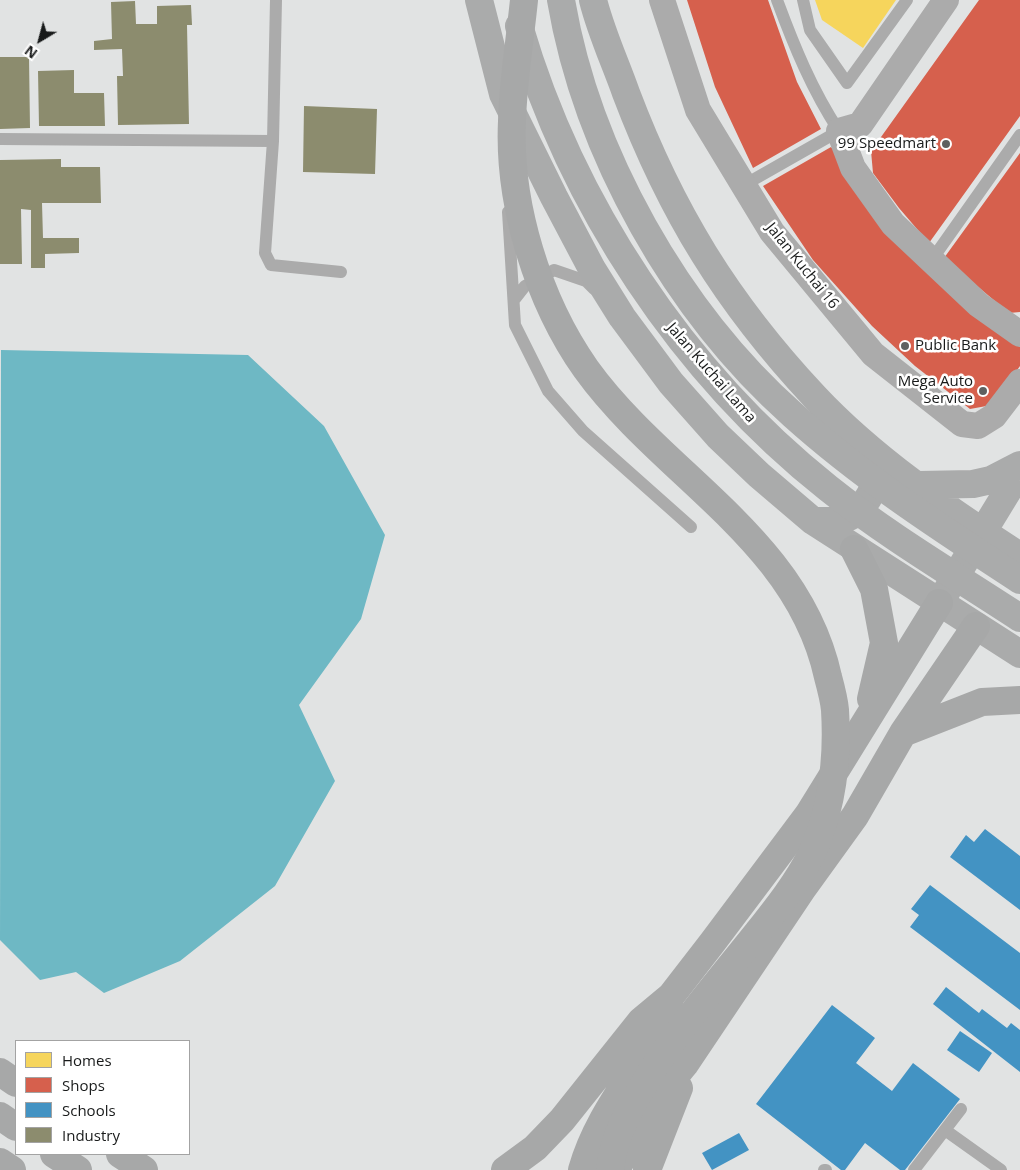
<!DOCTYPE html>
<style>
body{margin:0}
#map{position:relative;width:1020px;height:1170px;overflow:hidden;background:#e1e3e3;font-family:"Open Sans",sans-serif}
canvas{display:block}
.legend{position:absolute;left:15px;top:1040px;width:175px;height:115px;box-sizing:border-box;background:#fff;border:1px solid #a3a3a3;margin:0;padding:6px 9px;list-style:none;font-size:15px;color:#181a1a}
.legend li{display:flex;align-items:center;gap:10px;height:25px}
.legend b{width:25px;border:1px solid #a3a3a3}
.north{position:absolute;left:15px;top:15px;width:50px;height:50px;-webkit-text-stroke:4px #fff;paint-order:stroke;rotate:217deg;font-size:14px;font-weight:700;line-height:20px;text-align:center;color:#181a1a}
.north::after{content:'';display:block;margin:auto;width:18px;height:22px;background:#181a1a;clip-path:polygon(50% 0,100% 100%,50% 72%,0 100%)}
</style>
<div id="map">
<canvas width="1020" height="1170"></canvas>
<ul class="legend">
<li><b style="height:14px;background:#f6d55c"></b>Homes</li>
<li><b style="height:14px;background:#d6604d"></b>Shops</li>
<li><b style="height:14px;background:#4393c3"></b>Schools</li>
<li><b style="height:14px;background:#8c8c6e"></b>Industry</li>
</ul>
<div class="north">N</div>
</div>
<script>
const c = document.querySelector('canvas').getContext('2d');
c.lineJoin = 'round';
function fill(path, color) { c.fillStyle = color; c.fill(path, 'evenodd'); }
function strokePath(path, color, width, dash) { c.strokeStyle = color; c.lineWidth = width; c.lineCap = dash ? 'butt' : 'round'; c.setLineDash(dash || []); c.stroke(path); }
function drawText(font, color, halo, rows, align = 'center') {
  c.font = font + ' "Open Sans",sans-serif'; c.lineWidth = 5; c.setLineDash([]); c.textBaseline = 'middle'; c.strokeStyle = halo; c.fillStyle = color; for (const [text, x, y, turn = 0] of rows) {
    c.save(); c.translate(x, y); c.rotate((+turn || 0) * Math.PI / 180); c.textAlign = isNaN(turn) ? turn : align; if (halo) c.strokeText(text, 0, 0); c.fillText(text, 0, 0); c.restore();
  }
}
fill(new Path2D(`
 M 1,350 L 248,355 L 324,426 L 385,535 L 361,619 L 299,705 L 335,781 L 275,886 L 180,961 L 104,993 L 76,972 L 40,980 L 0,940 Z`), '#6eb8c4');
fill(new Path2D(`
 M 815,0 L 896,0 L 863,48 L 822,20 Z`), '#f6d55c');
fill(new Path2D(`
 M 687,0 L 768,0 L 797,82 L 821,129 L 753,168 L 715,87 Z
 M 979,0 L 1020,0 L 1020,116 L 929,243 L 899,208 L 873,173 L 871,151 Z
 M 831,147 L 1007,339 L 1020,347 L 1020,366 L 992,405 L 970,409 L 915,366 L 872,326 L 813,260 L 763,186 Z
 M 1020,153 L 1020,312 L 1009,313 L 944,258 Z`), '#d6604d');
fill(new Path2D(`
 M 985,829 L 1020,856 L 1020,910 L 950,857 L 966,835 L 974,842 Z
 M 930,885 L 1020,953 L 1020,1010 L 910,927 L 919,915 L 911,909 Z
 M 946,987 L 979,1013 L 982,1009 L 1007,1028 L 1011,1023 L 1020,1030 L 1020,1072 L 933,1004 Z
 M 832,1005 L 875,1038 L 856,1063 L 892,1091 L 913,1063 L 960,1099 L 905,1170 L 900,1170 L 865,1143 L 845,1170 L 841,1170 L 756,1104 Z
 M 960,1031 L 992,1053 L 979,1072 L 947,1050 Z
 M 739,1133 L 749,1150 L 712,1170 L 702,1153 Z`), '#4393c3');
fill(new Path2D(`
 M 135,1 L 136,24 L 157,24 L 157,6 L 191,5 L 192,25 L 187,25 L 189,124 L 118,125 L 117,76 L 123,76 L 122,49 L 94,50 L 94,41 L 112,39 L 111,2 Z
 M 0,57 L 29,57 L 30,128 L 0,129 Z
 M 74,70 L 74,93 L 104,93 L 105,126 L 39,126 L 38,71 Z
 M 304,106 L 377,109 L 375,174 L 303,172 Z
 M 61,159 L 61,167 L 100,167 L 101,203 L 42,203 L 43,238 L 79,238 L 79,253 L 45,254 L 45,268 L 31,268 L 31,210 L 21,209 L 22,264 L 0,264 L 0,160 Z`), '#8c8c6e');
strokePath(new Path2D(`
 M 276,0 L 273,141 L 265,253 L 271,265 L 341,272
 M 803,0 L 810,30 L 847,83 L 907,0
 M 0,139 L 273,141
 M 744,185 L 839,131 C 812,90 794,46 777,0
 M 508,212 L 515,325 L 548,391 L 583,431 L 691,527
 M 931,261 L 1020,135
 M 514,300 L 525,286 L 554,270 L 586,281 L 594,289
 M 945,1130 L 1001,1170
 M 824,1170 L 826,1170
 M 914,1170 L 961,1109`), '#ababab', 12);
strokePath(new Path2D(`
 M 662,0 L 698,110 L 772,232 L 873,354 L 962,424 L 978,426 L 994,416 L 1020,382
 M 946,0 L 860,125 L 839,131 L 853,168 L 893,224 L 979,305 L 1020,334`), '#ababab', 26);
strokePath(new Path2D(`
 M 479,0 L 503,94 L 554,197 L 592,269 L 622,317 L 671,383 L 718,436 L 759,475 L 813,521 L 1020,654
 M 593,0 C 601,32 615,62 626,93 C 671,212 727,303 814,396 C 871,457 949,511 1020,556
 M 919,485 L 973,484 L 991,480 L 1020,465
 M 813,521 C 823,521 835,522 844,519 C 866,512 882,479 876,459
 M 943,597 L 1020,471`), '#aaabab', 28);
strokePath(new Path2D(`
 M 854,549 L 874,589 L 884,643 L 871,699
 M 903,733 L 982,702 L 1020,700
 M 0,1072 L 16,1083
 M 0,1116 L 16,1127
 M 54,1154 L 78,1170
 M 120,1154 L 144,1170
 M 0,1162 L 12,1170
 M 505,1170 L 535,1148 L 562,1120 L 641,1021 L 671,996 L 712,943 L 808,815 L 939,603
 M 582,1170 C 596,1120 628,1082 654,1038 C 661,1026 665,1012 670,999
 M 616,1170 C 636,1132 657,1097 685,1064 L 803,888 L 855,816 L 903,733 L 976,626
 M 647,1170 L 679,1088`), '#a7a8a8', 28);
strokePath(new Path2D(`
 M 561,0 C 587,153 677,312 793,415 C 863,478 942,529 1020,580
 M 519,26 C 571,204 683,373 828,488 C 888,536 956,576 1020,618`), '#aaabab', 28);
strokePath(new Path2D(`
 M 524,0 C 520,40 513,81 512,121 C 508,204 538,301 586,369 C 663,476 798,539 828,677 C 831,688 834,699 835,710 C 838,759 832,810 811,855 C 797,883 777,908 758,932 C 723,976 686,1019 655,1066 C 635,1099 614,1131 610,1170`), '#a7a8a8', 28);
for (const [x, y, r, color] of [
 [946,144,5,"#5e6060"],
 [905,346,5,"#5e6060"],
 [983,391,5,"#5e6060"]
]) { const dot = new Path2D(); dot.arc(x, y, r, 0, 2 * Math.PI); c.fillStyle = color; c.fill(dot); strokePath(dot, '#fff', 2); }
drawText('15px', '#181a1a', '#fff', [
 ["99 Speedmart",936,144],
 ["Public Bank",915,346,"left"],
 ["Mega Auto",973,382],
 ["Service",973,399]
], 'right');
drawText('15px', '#181a1a', '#fff', [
 ["Jalan Kuchai 16",802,266,51],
 ["Jalan Kuchai Lama",711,373,49]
]);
</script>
